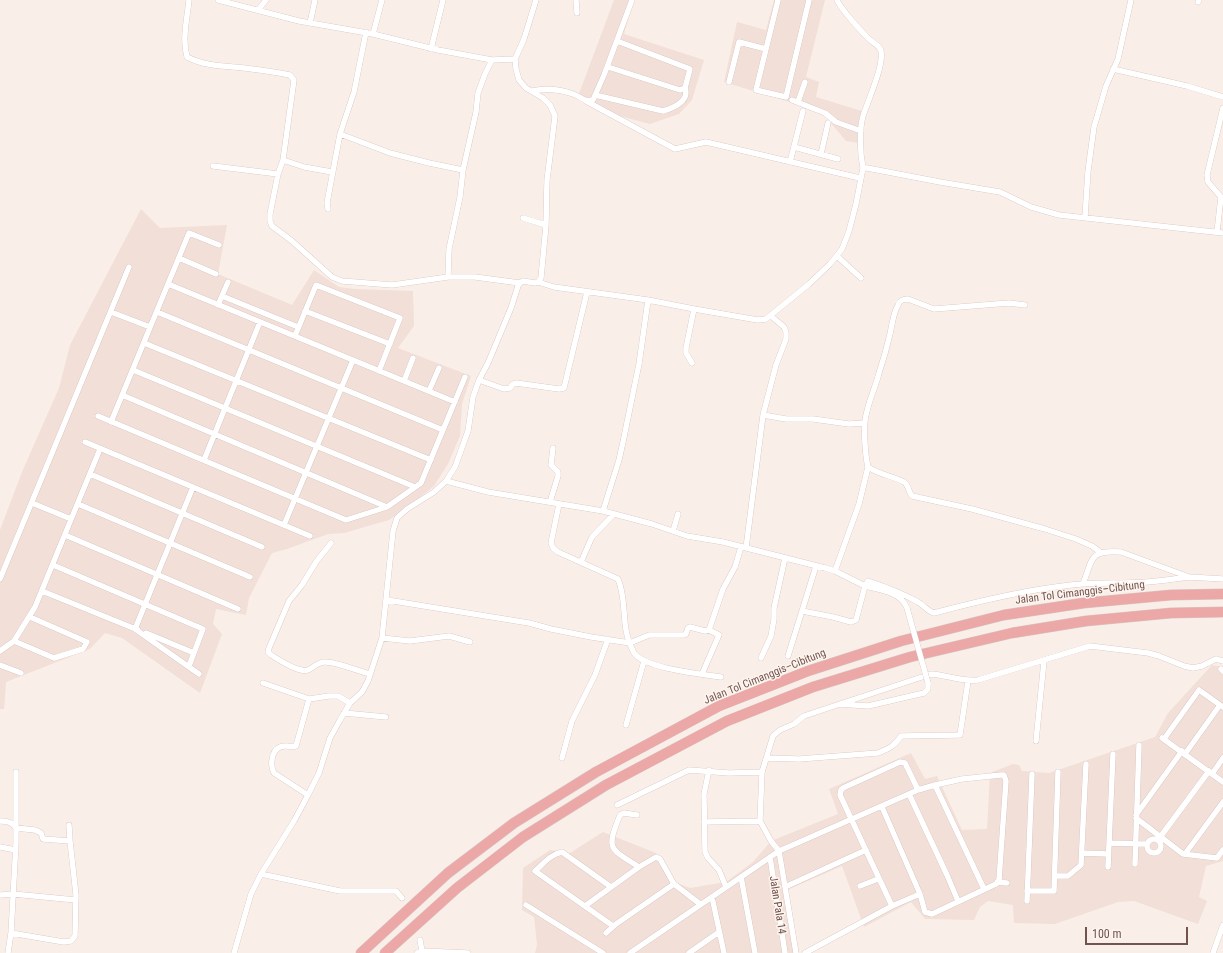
<!DOCTYPE html>
<meta charset="utf-8">
<style>
body{margin:0}
#map{position:relative;width:1223px;height:953px;overflow:hidden;background:#faefe8;font-family:"Roboto Condensed",sans-serif}
canvas{display:block}
.scale{position:absolute;left:1085px;top:927px;width:103px;height:18px;box-sizing:border-box;border:2px solid #71534f;border-top:0;padding-left:5px;font-size:12px;line-height:14px;white-space:nowrap;color:#71534f;-webkit-text-stroke:3px #fdf4ee;paint-order:stroke}
</style>
<div id="map">
<canvas width="1223" height="953"></canvas>
<div class="scale">100 m</div>
</div>
<script>
const c = document.querySelector('canvas').getContext('2d');
c.lineJoin = 'round';
function fill(path, color) { c.fillStyle = color; c.fill(path, 'evenodd'); }
function strokePath(path, color, width, dash) { c.strokeStyle = color; c.lineWidth = width; c.lineCap = dash ? 'butt' : 'round'; c.setLineDash(dash || []); c.stroke(path); }
function drawText(font, color, halo, rows, align = 'center') {
  c.font = font + ' "Roboto Condensed",sans-serif'; c.lineWidth = 3; c.setLineDash([]); c.textBaseline = 'middle'; c.strokeStyle = halo; c.fillStyle = color; for (const [text, x, y, turn = 0] of rows) {
    c.save(); c.translate(x, y); c.rotate((+turn || 0) * Math.PI / 180); c.textAlign = isNaN(turn) ? turn : align; if (halo) c.strokeText(text, 0, 0); c.fillText(text, 0, 0); c.restore();
  }
}
fill(new Path2D(`
 M 614,0 L 634,0 L 624,34 L 704,60 L 692,100 L 679,114 L 650,124 L 601,111 L 577,99 Z
 M 774,0 L 825,0 L 806,77 L 819,82 L 816,97 L 862,111 L 858,127 L 858,143 L 846,141 L 824,115 L 796,104 L 724,82 L 737,22 L 766,30 Z
 M 141,209 L 160,228 L 227,225 L 218,274 L 292,305 L 314,270 L 339,287 L 355,289 L 413,291 L 414,326 L 398,348 L 471,376 L 462,404 L 460,436 L 448,464 L 434,486 L 413,503 L 389,520 L 344,533 L 328,534 L 287,549 L 272,553 L 249,598 L 246,615 L 216,609 L 213,624 L 222,634 L 200,693 L 122,638 L 105,633 L 90,649 L 6,682 L 4,709 L 0,709 L 0,530 L 22,472 L 59,388 L 70,345 Z
 M 1212,665 L 1223,667 L 1223,861 L 1206,866 L 1199,897 L 1207,901 L 1198,924 L 1134,901 L 1118,902 L 1055,924 L 1014,923 L 1013,905 L 988,901 L 980,907 L 974,920 L 925,919 L 911,902 L 864,927 L 842,866 L 787,890 L 799,953 L 535,953 L 537,945 L 534,917 L 522,910 L 523,868 L 550,850 L 570,853 L 603,832 L 656,853 L 672,881 L 690,888 L 726,882 L 753,862 L 771,841 L 838,814 L 829,789 L 911,753 L 925,779 L 937,776 L 962,830 L 987,829 L 990,773 L 1013,764 L 1019,765 L 1022,771 L 1049,773 L 1155,737 L 1168,713 Z`), '#f1dfd8');
const street = new Path2D(`
 M 189,0 C 187,19 182,39 187,57 C 204,66 225,66 244,68 C 260,70 275,72 290,75 L 294,80 L 283,160 L 278,174 L 270,214 L 270,221 L 272,226 L 292,241 L 332,277 L 342,281 L 392,285 L 448,277 L 475,277 L 520,283
 M 218,0 L 299,21 L 373,34 L 438,50 L 492,60 L 515,59
 M 576,0 L 577,13
 M 778,0 L 756,90 L 786,97 L 809,0
 M 837,0 C 840,8 861,31 868,38 C 872,43 879,44 881,51 C 884,66 868,100 863,116 C 859,131 860,153 863,168
 M 1198,2 L 1199,0
 M 258,10 L 266,0
 M 310,23 L 315,0
 M 373,34 L 382,0
 M 431,49 L 443,0
 M 608,67 L 680,90 L 685,88 L 690,69 L 617,41
 M 1113,69 L 1187,86 L 1223,97
 M 729,82 L 739,42 L 766,49
 M 532,91 C 546,88 559,89 573,94 C 582,97 583,102 593,100 L 604,75 L 632,0
 M 595,95 L 663,111 C 673,108 690,101 685,88
 M 792,100 L 825,113 L 836,122 L 861,131
 M 586,101 L 675,149 L 706,142 L 860,178
 M 798,102 L 805,82
 M 340,134 L 390,153 L 429,163 L 463,170
 M 794,147 L 838,159
 M 821,154 L 828,123
 M 283,160 L 304,167 L 332,172
 M 790,162 L 803,111
 M 213,166 L 278,174
 M 328,209 L 327,203 L 340,134 L 354,92 L 366,32
 M 1085,217 L 1088,171 L 1094,127 L 1106,86 L 1118,59 L 1131,0
 M 523,218 L 546,225
 M 1217,232 L 1221,197 L 1208,182 L 1207,175 L 1223,108
 M 837,256 L 861,278
 M 179,258 L 216,274
 M 448,277 L 449,249 L 460,197 L 463,170 L 476,112 L 478,93 L 485,74 L 492,60
 M 538,282 L 554,287 L 648,300 L 694,309 L 758,320 L 766,319 L 809,284 L 830,264 L 842,249 L 849,231 L 856,204 L 863,168 L 867,168 L 940,182 L 1000,192 L 1031,207 L 1059,215 L 1223,233
 M 168,284 L 455,402
 M 222,296 L 298,327
 M 218,305 L 228,282
 M 1025,305 L 1009,303 L 934,309 L 908,299 C 903,299 900,300 898,305 C 893,314 892,325 890,334 C 887,347 883,361 879,373 C 875,389 867,404 865,421 C 864,434 865,454 868,467 C 880,475 893,476 904,482 C 909,485 908,492 912,496 L 972,509 L 1045,529 L 1076,539 L 1092,546 L 1100,552
 M 305,311 L 390,344
 M 111,312 L 150,327
 M 157,312 L 443,430
 M 295,336 L 316,285 L 400,318 L 379,371
 M 144,343 L 431,460
 M 692,363 L 686,353 L 686,348 L 694,309
 M 133,370 L 415,487
 M 479,380 L 504,389 L 510,388 L 513,384 L 516,383 L 559,389 L 564,388 L 587,292
 M 404,381 L 413,358
 M 429,391 L 439,368
 M 122,395 L 387,507
 M 763,415 L 786,419 L 813,419 L 849,424 L 865,423
 M 98,416 L 346,520 L 387,507 L 421,483 L 465,377
 M 111,422 L 189,233 L 219,245
 M 85,442 L 310,536
 M 204,460 L 260,322
 M 90,474 L 262,547
 M 446,481 L 488,492 L 603,511 L 652,524 L 687,536 L 723,542 L 825,568 L 835,571 L 865,586 L 868,581 C 886,587 902,593 918,602 C 924,605 927,611 934,613 C 979,601 1024,590 1071,585 C 1096,582 1122,584 1147,582 C 1161,581 1175,579 1189,577
 M 193,487 L 135,629 L 199,674
 M 550,502 L 558,476 L 558,472 L 551,465 L 553,448
 M 32,503 L 71,519
 M 78,504 L 250,577
 M 559,504 L 551,543 L 553,548 L 558,552 L 618,579 C 625,595 623,613 626,630 C 627,636 631,647 634,653 C 646,669 702,674 721,677
 M 603,511 L 619,460 L 623,442 L 639,364 L 648,300
 M 284,525 L 353,360
 M 673,531 L 678,514
 M 65,535 L 238,609
 M 331,543 L 316,562 L 302,585 L 289,601 L 269,648 L 268,652 L 271,655 C 279,660 299,673 308,670 C 315,667 317,662 325,662 C 337,662 358,671 370,674
 M 746,548 L 763,415 L 776,365 L 786,339 L 786,332 L 784,327 L 771,316
 M 581,562 L 592,537 L 614,514
 M 53,565 L 203,629 L 189,666
 M 835,571 L 859,504 L 868,467
 M 0,579 L 129,267
 M 1083,584 C 1093,558 1089,550 1121,552 L 1189,577 L 1223,579
 M 42,591 L 138,630
 M 387,600 L 529,623 L 551,629 L 591,637 L 630,643 L 649,635 L 684,635 L 686,634 L 688,628 L 690,627 L 705,631 L 709,630
 M 802,611 L 833,617 L 851,622 L 856,620 L 865,586 C 880,590 901,592 907,608
 M 146,633 L 194,653
 M 382,638 L 410,641 L 449,636 L 470,642
 M 14,641 L 54,658 L 83,649 L 87,642 L 30,617
 M 0,651 L 14,641 L 35,607 L 100,449
 M 788,656 L 816,566
 M 761,658 L 771,636 L 774,619 L 774,608 L 785,558
 M 0,665 L 21,673
 M 1221,669 L 1223,671
 M 702,674 L 719,635 L 709,630 L 723,589 L 735,567 L 741,547
 M 263,683 L 309,699 L 329,696 L 338,696 L 350,703
 M 840,704 L 931,674 C 947,675 962,682 978,680 L 1090,646 L 1148,653 L 1159,656 L 1184,666 L 1193,668 L 1202,666 L 1216,659 L 1223,661
 M 344,713 L 386,717
 M 626,725 L 644,661
 M 1162,738 L 1223,782
 M 1164,739 L 1199,690 L 1223,707
 M 1036,741 L 1044,661
 M 1185,754 L 1220,705
 M 562,758 L 572,721 L 595,675 L 608,639
 M 767,758 L 799,759 L 878,753 C 888,749 895,746 901,736 L 960,735 L 968,681
 M 709,770 L 704,794 L 705,852 L 708,858 L 719,870 L 726,887
 M 1212,774 L 1223,758
 M 909,794 L 947,875 L 958,901
 M 308,795 L 274,773 C 270,766 271,751 280,747 C 284,745 291,747 296,746 L 309,699
 M 617,805 L 689,770 L 729,773 L 762,772
 M 882,807 L 920,894 L 925,912 L 932,914 L 996,884 L 999,880 L 1006,781 L 1004,775 L 1001,775 L 962,779 L 935,785
 M 637,815 L 624,813 L 620,815 C 606,850 609,848 639,867
 M 1136,815 L 1182,751
 M 1136,818 L 1183,854 L 1217,858 L 1223,850
 M 0,821 C 7,821 12,822 16,828 L 35,830 L 41,833 L 43,839 L 70,841
 M 704,822 L 760,821
 M1147 846a7 7 0 1 1 14 0a7 7 0 1 1-14 0Z
 M 1158,840 L 1209,771
 M 1109,843 L 1146,844
 M 0,847 L 16,850
 M 1082,853 L 1108,854
 M 1185,854 L 1223,802
 M 770,857 L 785,953
 M 1135,864 L 1139,745
 M 1108,867 L 1113,754
 M 261,874 L 340,891 L 396,891 L 402,898
 M 1055,876 L 1068,876 L 1081,865 L 1086,764
 M 741,877 L 755,953
 M 997,882 L 1007,883
 M 860,886 L 878,879
 M 611,887 L 562,852 C 551,854 543,864 535,871 L 613,926
 M 785,887 L 866,850
 M 1027,891 L 1054,891 L 1058,772
 M 0,895 L 13,894 L 76,900
 M 712,897 L 724,953
 M 1027,901 L 1032,774
 M 526,905 L 603,953
 M 585,906 L 639,867 L 656,857 L 660,859 L 674,884 L 700,904
 M 892,906 L 840,795 L 841,790 L 843,788 L 900,762 L 905,763 L 918,790
 M 11,933 L 64,942 L 71,941 L 75,936 L 76,895 L 70,841 L 69,825
 M 606,933 L 616,924 L 674,884
 M 420,940 L 422,951
 M 8,953 L 11,933 L 16,843 L 16,772
 M 234,953 L 251,894 L 261,874 L 294,821 L 308,795 L 319,773 L 330,738 L 340,720 L 350,703 L 362,692 L 368,681 L 382,638 L 393,531 L 397,518 L 407,509 L 434,492 L 446,481 L 455,467 L 468,431 L 473,397 L 479,380 L 488,363 L 511,308 L 518,286 L 520,283 L 523,281 L 535,283 L 538,282 L 541,278 L 546,225 L 547,180 L 555,116 L 550,105 L 543,98 L 526,88 L 519,80 L 516,69 L 515,59 L 524,39 L 536,0
 M 417,953 L 422,951 L 468,953
 M 630,953 L 779,851 L 918,790 L 935,785 L 984,889
 M 689,953 L 719,932
 M 796,953 L 779,851 L 771,841 L 760,821 L 762,772 L 773,736 L 780,730 L 794,724 L 804,716 L 840,704 L 868,706 L 924,693 L 928,689 L 928,683
 M 805,953 L 892,906 L 920,894
 M 1213,953 L 1223,925`);
const highway = new Path2D(`
 M 361,953 L 448,873 L 514,823 L 596,772 L 719,706 L 808,671 L 901,641 L 1004,615 L 1084,603 L 1171,595 L 1223,594
 M 385,953 L 457,888 L 523,837 L 606,785 L 727,721 L 813,687 L 910,657 L 1012,633 L 1086,621 L 1171,613 L 1223,612`);
strokePath(street, '#cdb7b2', 6);
strokePath(highway, '#d4cbca', 11);
strokePath(street, '#fff', 5.5);
strokePath(highway, '#eca8a7', 10);
const streetBridge = new Path2D(`
 M 907,608 L 928,683`);
strokePath(streetBridge, '#cdb7b2', 6, []);
strokePath(streetBridge, '#fff', 5.5);
drawText('11px', '#71534f', '#fdf4ee', [
 ["Jalan Tol Cimanggis–Cibitung",1080,593,-7],
 ["Jalan Tol Cimanggis–Cibitung",765,677,-22],
 ["Jalan Pala 14",777,905,81]
]);
</script>
